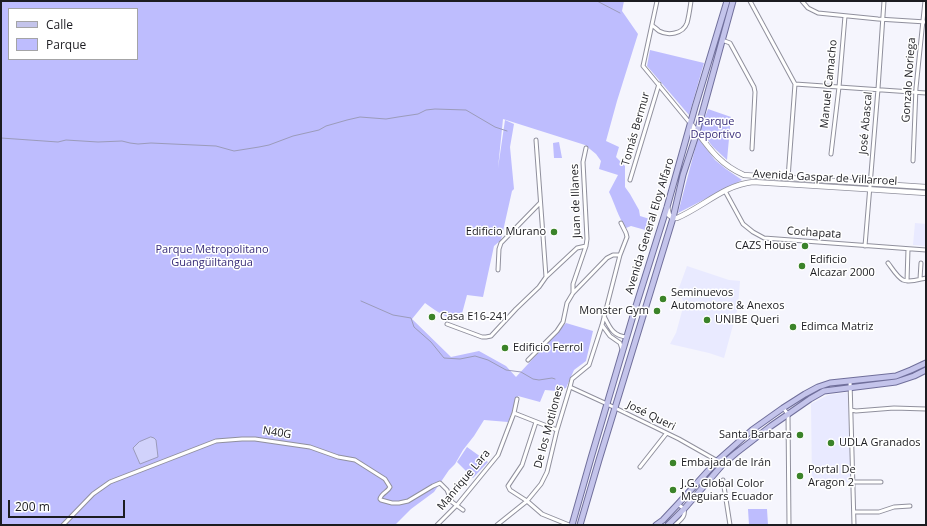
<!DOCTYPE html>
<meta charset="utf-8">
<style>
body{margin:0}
#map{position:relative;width:927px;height:526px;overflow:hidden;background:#f5f5fd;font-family:"Open Sans",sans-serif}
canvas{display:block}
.frame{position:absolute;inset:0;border:2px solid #1c1c21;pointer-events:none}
.legend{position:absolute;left:8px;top:8px;width:130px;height:52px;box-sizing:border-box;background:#fff;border:1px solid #a4a4a6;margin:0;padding:5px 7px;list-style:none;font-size:12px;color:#1c1c21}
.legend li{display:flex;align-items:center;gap:8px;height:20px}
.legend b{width:20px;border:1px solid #a4a4a6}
.scale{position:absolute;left:8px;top:500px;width:117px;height:18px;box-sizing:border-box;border:2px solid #1c1c21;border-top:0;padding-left:5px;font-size:12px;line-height:14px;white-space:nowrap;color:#1c1c21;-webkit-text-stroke:3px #fff;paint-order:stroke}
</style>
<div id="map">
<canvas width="927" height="526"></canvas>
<div class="frame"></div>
<ul class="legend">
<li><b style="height:5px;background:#c4c4eb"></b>Calle</li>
<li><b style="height:11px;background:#bebdfe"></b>Parque</li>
</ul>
<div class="scale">200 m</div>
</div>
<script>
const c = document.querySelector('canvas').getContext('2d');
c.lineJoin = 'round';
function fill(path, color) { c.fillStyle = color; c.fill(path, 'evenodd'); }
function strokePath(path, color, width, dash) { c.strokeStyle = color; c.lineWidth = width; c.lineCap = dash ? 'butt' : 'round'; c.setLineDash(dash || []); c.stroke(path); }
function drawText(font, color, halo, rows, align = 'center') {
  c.font = font + ' "Open Sans",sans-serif'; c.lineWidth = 3; c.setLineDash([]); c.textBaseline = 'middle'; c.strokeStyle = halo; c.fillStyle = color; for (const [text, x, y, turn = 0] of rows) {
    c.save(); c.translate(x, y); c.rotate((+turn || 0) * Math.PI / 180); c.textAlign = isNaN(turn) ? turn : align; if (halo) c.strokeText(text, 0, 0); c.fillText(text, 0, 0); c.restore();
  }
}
fill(new Path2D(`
 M 915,223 L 926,224 L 925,246 L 913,245 Z
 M 687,266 L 729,280 L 740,281 L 738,307 L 724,358 L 709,353 L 670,344 L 676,333 L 684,304 L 679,288 Z
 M 849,392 L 851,482 L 812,483 L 811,404 L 828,395 Z`), '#e9eaff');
fill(new Path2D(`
 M 1,1 L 624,1 L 622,11 L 638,34 L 617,101 L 606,141 L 619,147 L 616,157 L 625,166 L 625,187 L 630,194 L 639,210 L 640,216 L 653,220 L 649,231 L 631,226 L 626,228 C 618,217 615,204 609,192 L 618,175 L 599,169 L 601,161 L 596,154 L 585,145 L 503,119 L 498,168 L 505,120 L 514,124 L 510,147 L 514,189 L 512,191 L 501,240 L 494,246 L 483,297 L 467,295 L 460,321 C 444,317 439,313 425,303 L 412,319 L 451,357 L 479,351 L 506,366 L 516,377 L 566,323 L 593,331 L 586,361 L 574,370 L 566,388 L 557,391 L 545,390 L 540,402 L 518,396 L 508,422 L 484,420 L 474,436 L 463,450 L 455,464 L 449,470 L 434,492 L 411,509 L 395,525 L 1,525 ZM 9,9 L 137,9 L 137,59 L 9,59 Z
 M 650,50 L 704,63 L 689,115 L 647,66 Z
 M 708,109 L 731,117 L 727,160 L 713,147 L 700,130 Z
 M 698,138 L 715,160 L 726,169 L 742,180 L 678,213 Z
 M 559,142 L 562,158 L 554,158 L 553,143 Z
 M 467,447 L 488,462 L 473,478 L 457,462 Z
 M 748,509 L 767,509 L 768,525 L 749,525 Z`), '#bebdfe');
const water = new Path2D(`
 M 151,437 L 154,438 L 156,440 L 158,457 L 140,464 L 133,448 L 139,442 Z`);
fill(water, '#d1d2fb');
strokePath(water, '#9b9bba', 1);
strokePath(new Path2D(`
 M 597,1 L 620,13
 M 1,138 L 58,142 L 66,140 L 98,142 L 122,141 L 130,143 L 138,144 L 151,143 L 216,146 L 234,151 L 259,147 L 269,145 L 293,136 L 319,130 L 326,126 L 347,120 L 360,117 L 386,119 L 398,117 L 418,114 L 426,110 L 435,109 L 466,110 L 495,127 L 507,131
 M 361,301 L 393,315 L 411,318 L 414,327 L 431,342 L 444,358 L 460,359 L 475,356 L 488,360 L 506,370 L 521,372 L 533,379 L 539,380 L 552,378 L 555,379`), '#9b9bba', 1);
const minor = new Path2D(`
 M 657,1 L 643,66 L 690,123
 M 750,1 L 795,84 L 788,178
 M 802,1 L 808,8 L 818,13 L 878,19 L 926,22
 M 652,25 C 654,27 657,29 659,31 C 668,36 683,34 687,23 C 689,16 690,8 691,1
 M 722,40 L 730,43 L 754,87 L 755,92 L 752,149
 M 795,84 L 926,93
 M 536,140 L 546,277
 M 831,154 L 839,87 L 845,16
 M 913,161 L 916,88 L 925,1
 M 630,180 L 659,84
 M 725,191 L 743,224 L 753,232 L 764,238 L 926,250
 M 865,246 L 878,89 L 884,1
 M 888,263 C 892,268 897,277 903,280 C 910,283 920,279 926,278
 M 498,270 L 499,249 L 501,243 L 540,203
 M 920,279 L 921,263
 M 907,281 L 908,249
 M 573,293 L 573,284 L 586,246 L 587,239 L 583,162 L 586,148
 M 604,316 C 610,328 613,336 627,337
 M 447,324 L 482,337 L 486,337 L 491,336 L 516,309 L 539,287 L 546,277 L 577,248 L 586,246
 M 602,325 L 610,336 L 620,343 L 622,349
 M 528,360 L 557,331 L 563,322 L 567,303 L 573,293 L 607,258 L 613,255 L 620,255
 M 850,381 L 854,525
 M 570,387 L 607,404 L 679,439 L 723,464
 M 783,408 L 788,414 L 789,525
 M 851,410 L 856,411 L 894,408 L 926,409
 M 514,413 L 557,430
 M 536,422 L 522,465 L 508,486 L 510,490 L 527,501 L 542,514 L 569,525
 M 640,467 L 666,434
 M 723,480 L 730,525
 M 853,482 L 881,482
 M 854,512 L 879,512 L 894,507 L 910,506
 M 63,525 L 93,494 L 110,482 L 216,441 L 242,439 L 255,439 L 310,447 L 338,457 L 355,460 L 385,479 L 390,487 C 388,492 381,493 380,499 L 381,500 L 392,503 L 399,503 L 408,501 L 433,486 L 440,483 L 447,490 L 452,502 L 463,510
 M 437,525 L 457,505 L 498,455 L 514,413 L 517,399
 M 497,525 L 527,501 L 541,484 L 547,472 L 557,430 L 570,387 L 572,379 L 589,365 L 602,325 L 620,255 L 627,237 L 626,233 L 621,223
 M 675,525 C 680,520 686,517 684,509 L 678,504`);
const secondary = new Path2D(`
 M 691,124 C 707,145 718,164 744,175 L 926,187
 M 667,207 L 669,215 L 673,218 L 677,218 C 703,207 724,185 753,182 L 865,189 L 926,193`);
const primary = new Path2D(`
 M 572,525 L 591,458 L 635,309 L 667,207 L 695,107 L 727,1
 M 580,525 L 599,460 L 673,218 L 683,175 L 697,132 L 733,1
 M 656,525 L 663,520 L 678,504 L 717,461 L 752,430 L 783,408 L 805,394 L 818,387 L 830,383 L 896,376 L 911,370 L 926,363
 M 668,525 L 684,509 L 723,464 L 736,453 L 771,426 L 810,399 L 824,391 L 896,382 L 914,376 L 926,370`);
strokePath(minor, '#90909d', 5);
strokePath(secondary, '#90909d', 6);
strokePath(primary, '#706f9b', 7);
strokePath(minor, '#fff', 3);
strokePath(secondary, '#fff', 4.5);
strokePath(primary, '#c4c4eb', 5);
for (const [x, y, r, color] of [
 [554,232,4,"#3b8329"],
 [805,246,4,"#3b8329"],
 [802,266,4,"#3b8329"],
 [663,299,4,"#3b8329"],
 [657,311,4,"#3b8329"],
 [432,317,4,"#3b8329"],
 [707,320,4,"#3b8329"],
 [793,327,4,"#3b8329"],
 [505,348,4,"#3b8329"],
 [800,435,4,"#3b8329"],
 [831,443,4,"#3b8329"],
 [673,463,4,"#3b8329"],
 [800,476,4,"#3b8329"],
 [673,490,4,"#3b8329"]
]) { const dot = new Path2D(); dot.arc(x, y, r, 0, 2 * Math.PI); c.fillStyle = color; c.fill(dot); strokePath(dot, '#fff', 1.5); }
drawText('11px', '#1c1c21', '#fff', [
 ["Gonzalo Noriega",909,80,-86],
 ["Manuel Camacho",829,84,-84],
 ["José Abascal",866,123,-85],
 ["Tomás Bermur",636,129,-74],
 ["Avenida Gaspar de Villarroel",825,178,3],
 ["Juan de Illanes",576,201,-92],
 ["Avenida General Eloy Alfaro",650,226,-73],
 ["Cochapata",814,233,4],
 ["José Queri",651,416,26],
 ["De los Motilones",549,427,-75],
 ["N40G",277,433,9],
 ["Manrique Lara",464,480,-50]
]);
drawText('11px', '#372c78', '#fff', [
 ["Parque",716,122],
 ["Deportivo",716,135],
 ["Parque Metropolitano",212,250],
 ["Guangüiltangua",212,263]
]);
drawText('11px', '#1c1c21', '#fff', [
 ["Edificio Murano",546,232,"right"],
 ["CAZS House",797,246,"right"],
 ["Edificio",810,260],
 ["Alcazar 2000",810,273],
 ["Seminuevos",671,293],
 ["Automotore & Anexos",671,306],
 ["Monster Gym",649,311,"right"],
 ["Casa E16-241",440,317],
 ["UNIBE Queri",715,320],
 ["Edimca Matriz",801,327],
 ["Edificio Ferrol",513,348],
 ["Santa Barbara",792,435,"right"],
 ["UDLA Granados",839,443],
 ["Embajada de Irán",681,463],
 ["Portal De",808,470],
 ["Aragon 2",808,483],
 ["J.G. Global Color",681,484],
 ["Meguiars Ecuador",681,497]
], 'left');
</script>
